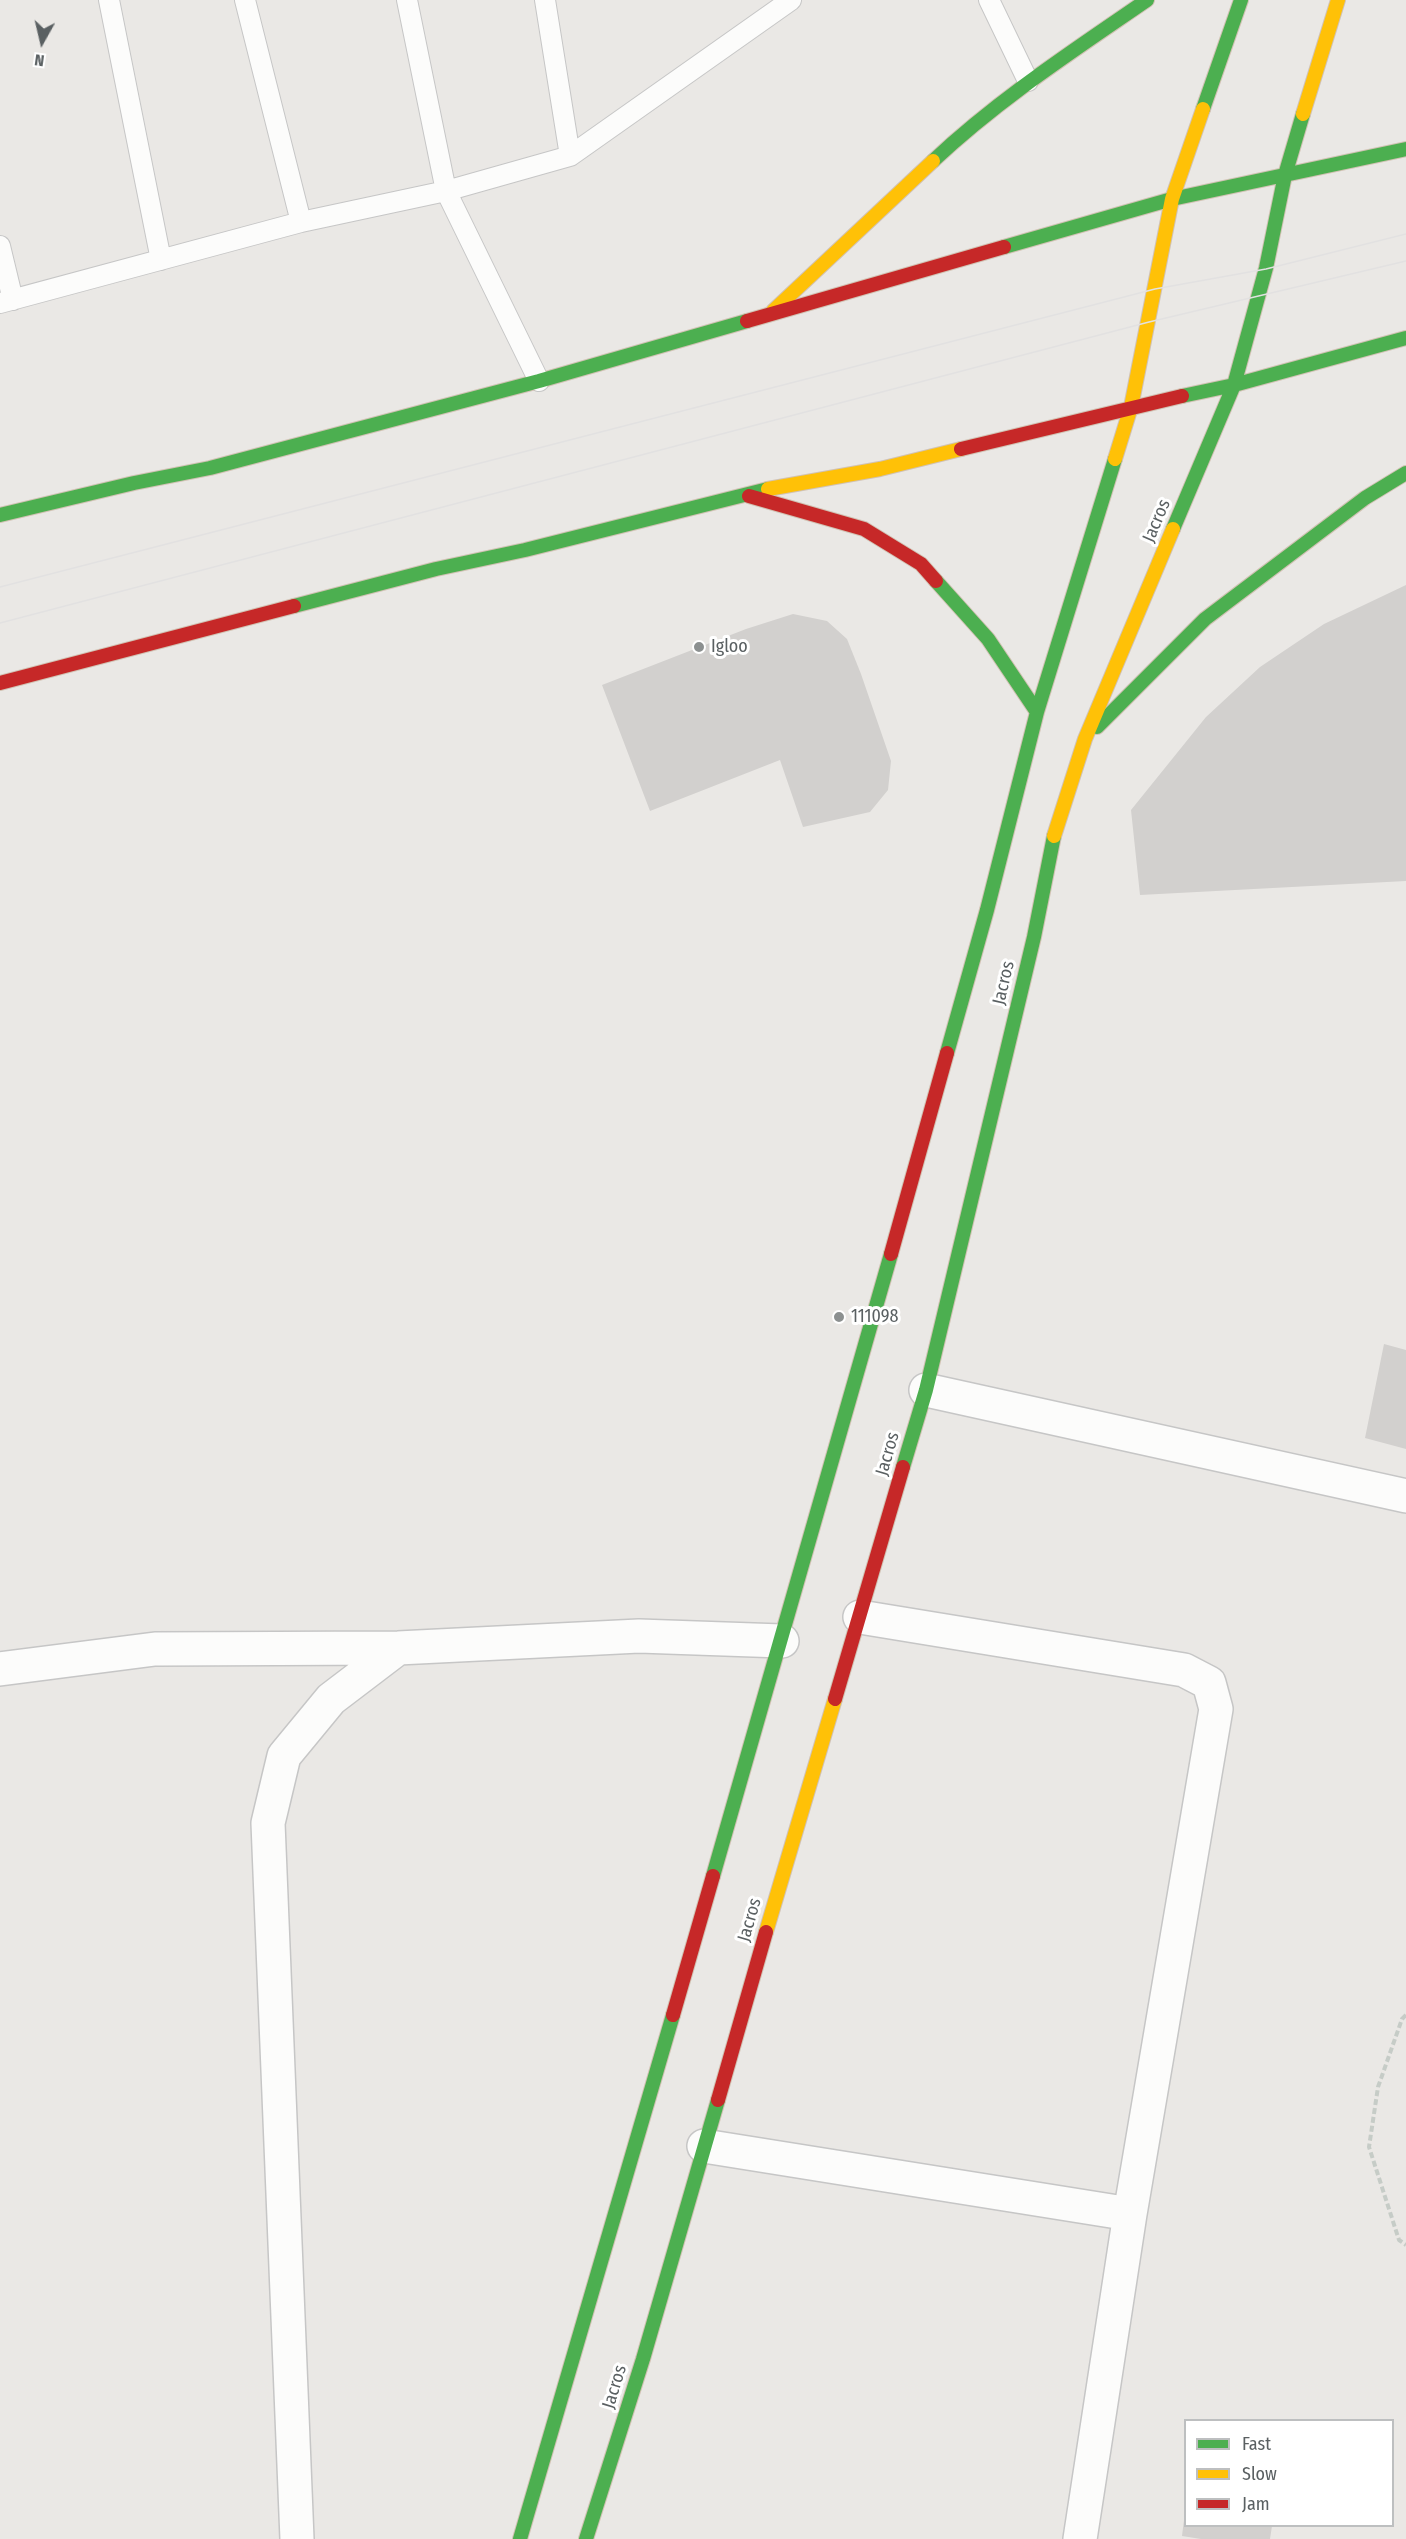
<!DOCTYPE html>
<style>
body{margin:0}
#map{position:relative;width:1406px;height:2539px;overflow:hidden;background:#eae8e5;font-family:"Fira Sans Condensed",sans-serif}
canvas{display:block}
.legend{position:absolute;left:1184px;top:2419px;width:210px;height:108px;box-sizing:border-box;background:#fff;border:2px solid #bdbfc0;margin:0;padding:8px 10px;list-style:none;font-size:18px;color:#5a6062}
.legend li{display:flex;align-items:center;gap:12px;height:30px}
.legend b{width:30px;border:2px solid #bdbfc0}
.north{position:absolute;left:12px;top:12px;width:60px;height:60px;-webkit-text-stroke:4px #fff;paint-order:stroke;rotate:188deg;font-size:16px;font-weight:700;line-height:24px;text-align:center;color:#5a6062}
.north::after{content:'';display:block;margin:auto;width:21px;height:27px;background:#5a6062;clip-path:polygon(50% 0,100% 100%,50% 72%,0 100%)}
</style>
<div id="map">
<canvas width="1406" height="2539"></canvas>
<ul class="legend">
<li><b style="height:8px;background:#4caf50"></b>Fast</li>
<li><b style="height:8px;background:#ffc107"></b>Slow</li>
<li><b style="height:8px;background:#c62828"></b>Jam</li>
</ul>
<div class="north">N</div>
</div>
<script>
const c = document.querySelector('canvas').getContext('2d');
c.lineJoin = 'round';
function fill(path, color) { c.fillStyle = color; c.fill(path, 'evenodd'); }
function strokePath(path, color, width, dash) { c.strokeStyle = color; c.lineWidth = width; c.lineCap = dash ? 'butt' : 'round'; c.setLineDash(dash || []); c.stroke(path); }
function drawText(font, color, halo, rows, align = 'center') {
  c.font = font + ' "Fira Sans Condensed",sans-serif'; c.lineWidth = 6; c.setLineDash([]); c.textBaseline = 'middle'; c.strokeStyle = halo; c.fillStyle = color; for (const [text, x, y, turn = 0] of rows) {
    c.save(); c.translate(x, y); c.rotate((+turn || 0) * Math.PI / 180); c.textAlign = isNaN(turn) ? turn : align; if (halo) c.strokeText(text, 0, 0); c.fillText(text, 0, 0); c.restore();
  }
}
fill(new Path2D(`
 M 1406,585 L 1406,881 L 1140,895 L 1131,810 L 1206,717 L 1260,667 L 1324,624 Z
 M 793,614 L 827,621 L 847,639 L 861,674 L 891,761 L 888,790 L 870,812 L 803,827 L 780,760 L 650,811 L 602,685 L 746,629 Z
 M 1384,1344 L 1406,1350 L 1406,1449 L 1365,1438 Z
 M 1184,2520 L 1186,2526 L 1272,2526 L 1270,2539 L 1201,2539 L 1182,2536 Z`), '#d2d0ce');
const lane = new Path2D(`
 M 109,0 L 161,260
 M 245,0 L 301,222
 M 407,0 L 446,191 L 539,381
 M 545,0 L 570,156
 M 989,0 L 1028,81
 M 0,246 L 13,300
 M 0,303 L 301,222 L 446,191 L 570,156 L 791,0`);
const street = new Path2D(`
 M 926,1390 L 1406,1496
 M 860,1617 L 1184,1670 L 1209,1683 L 1216,1709 L 1130,2214 L 1080,2539
 M 0,1669 L 155,1649 L 398,1648 L 639,1636 L 782,1641
 M 704,2146 L 1130,2214
 M 297,2539 L 268,1823 L 284,1756 L 331,1699 L 398,1648`);
const fast = new Path2D(`
 M 1203,109 L 1241,0
 M 933,161 C 999,99 1073,51 1147,0
 M 1004,247 L 1172,199 L 1406,149
 M 1182,396 L 1234,385 L 1406,338
 M 0,515 L 134,483 L 210,468 L 539,381 L 747,321
 M 1173,529 L 1234,385 L 1266,268 L 1285,175 L 1303,114
 M 936,581 L 988,639 L 1037,712
 M 294,606 L 436,569 L 525,550 L 768,489
 M 1097,727 L 1205,619 L 1365,498 L 1406,473
 M 947,1053 L 987,910 L 1037,712 L 1115,459
 M 903,1467 L 926,1390 L 1034,937 L 1054,836
 M 713,1876 L 891,1254
 M 520,2539 L 673,2015
 M 586,2539 L 643,2359 L 718,2100`);
const slow = new Path2D(`
 M 1303,114 L 1338,0
 M 773,311 L 933,161
 M 1115,459 L 1131,407 L 1172,199 L 1203,109
 M 768,489 L 880,469 L 961,449
 M 1054,836 L 1085,739 L 1173,529
 M 766,1932 L 835,1699`);
const jam = new Path2D(`
 M 747,321 L 1004,247
 M 961,449 L 1182,396
 M 749,496 L 864,529 L 921,564 L 936,581
 M 0,683 L 294,606
 M 891,1254 L 947,1053
 M 835,1699 L 903,1467
 M 673,2015 L 713,1876
 M 718,2100 L 766,1932`);
strokePath(lane, '#c6c6c6', 22);
strokePath(street, '#c6c6c6', 36);
strokePath(fast, '#d1c2b3', 16);
strokePath(slow, '#d1c2b3', 16);
strokePath(jam, '#d1c2b3', 16);
strokePath(new Path2D(`
 M 1406,2015 L 1402,2019 L 1378,2087 L 1369,2147 L 1399,2240 L 1406,2245`), '#c6ccc7', 4, [6, 3]);
strokePath(lane, '#fcfcfb', 20);
strokePath(street, '#fcfcfb', 33);
strokePath(fast, '#4caf50', 14);
strokePath(slow, '#ffc107', 14);
strokePath(jam, '#c62828', 14);
strokePath(new Path2D(`
 M 0,587 L 1155,289 L 1266,269 L 1406,234
 M 0,623 L 1149,322 L 1406,261`), '#e2e1e1', 1.5);
for (const [x, y, r, color] of [
 [699,647,6,"#8c9090"],
 [839,1317,6,"#8c9090"]
]) { const dot = new Path2D(); dot.arc(x, y, r, 0, 2 * Math.PI); c.fillStyle = color; c.fill(dot); strokePath(dot, '#fff', 2); }
drawText('18px', '#5a6062', '#fff', [
 ["Jacros",1157,521,-67],
 ["Jacros",1004,983,-77],
 ["Jacros",888,1454,-74],
 ["Jacros",750,1920,-74],
 ["Jacros",615,2387,-73]
]);
drawText('18px', '#5a6062', '#fff', [
 ["Igloo",711,647],
 ["111098",851,1317]
], 'left');
</script>
